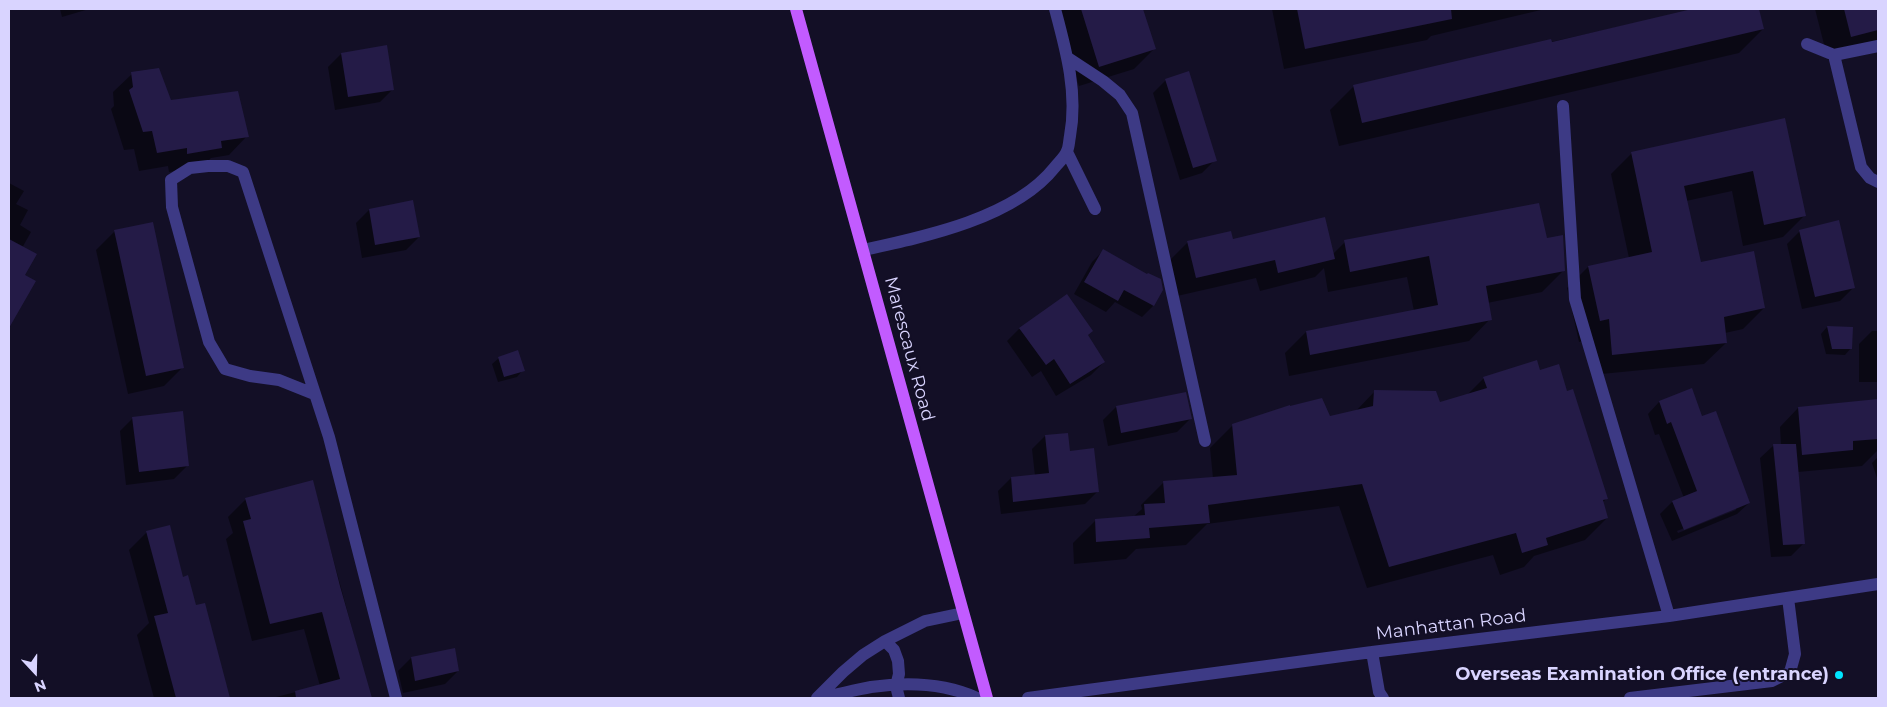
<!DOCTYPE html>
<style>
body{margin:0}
#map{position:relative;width:1887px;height:707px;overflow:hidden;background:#130f26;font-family:Montserrat,sans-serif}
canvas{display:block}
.frame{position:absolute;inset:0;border:10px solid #d9d4ff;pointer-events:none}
.north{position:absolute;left:10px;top:647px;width:50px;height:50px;-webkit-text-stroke:4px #130f26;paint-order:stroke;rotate:159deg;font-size:14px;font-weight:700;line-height:20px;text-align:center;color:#d9d4ff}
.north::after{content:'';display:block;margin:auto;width:18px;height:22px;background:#d9d4ff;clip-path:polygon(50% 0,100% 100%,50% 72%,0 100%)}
</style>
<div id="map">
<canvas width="1887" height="707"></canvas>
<div class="frame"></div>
<div class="north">N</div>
</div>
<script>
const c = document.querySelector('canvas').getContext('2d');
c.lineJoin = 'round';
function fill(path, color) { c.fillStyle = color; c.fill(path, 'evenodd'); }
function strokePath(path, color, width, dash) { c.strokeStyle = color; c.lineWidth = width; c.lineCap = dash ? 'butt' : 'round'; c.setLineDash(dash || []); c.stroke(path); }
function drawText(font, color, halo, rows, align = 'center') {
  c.font = font + ' Montserrat,sans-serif'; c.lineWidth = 4; c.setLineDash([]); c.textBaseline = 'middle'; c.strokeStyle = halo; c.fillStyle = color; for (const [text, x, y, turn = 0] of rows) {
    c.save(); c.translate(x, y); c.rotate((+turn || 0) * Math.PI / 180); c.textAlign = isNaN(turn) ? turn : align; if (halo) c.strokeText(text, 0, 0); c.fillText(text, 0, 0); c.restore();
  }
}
fill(new Path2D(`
 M 60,9 L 89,9 L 62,17 Z
 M 1054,9 L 1142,9 L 1154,49 L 1134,69 L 1079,86 Z
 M 1272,9 L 1545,9 L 1431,36 L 1427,40 L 1284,69 Z
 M 1698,9 L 1758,9 L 1763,29 L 1739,53 L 1339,146 L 1330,110 L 1354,86 Z
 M 1815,9 L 1878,9 L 1878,47 L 1828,60 Z
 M 341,54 L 393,89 L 380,102 L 335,110 L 328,67 Z
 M 132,74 L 170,102 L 247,136 L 229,155 L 211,158 L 202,167 L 169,172 L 168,166 L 139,171 L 134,149 L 124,150 L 111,109 L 114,106 L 113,92 Z
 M 1166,80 L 1215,160 L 1202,173 L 1180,180 L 1153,93 Z
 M 1784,120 L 1804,216 L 1783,237 L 1743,246 L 1732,191 L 1686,201 L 1700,263 L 1764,308 L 1743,329 L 1725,333 L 1726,343 L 1704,364 L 1591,375 L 1588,340 L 1579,342 L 1567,288 L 1588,267 L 1629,258 L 1611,174 L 1632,153 Z
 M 9,183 L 24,191 L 16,204 L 28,210 L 20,225 L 31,232 L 22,248 L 17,311 L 9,319 Z
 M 369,210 L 419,237 L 406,250 L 362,258 L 356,223 Z
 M 115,231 L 183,367 L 164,386 L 128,394 L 96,250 Z
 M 1800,231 L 1853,288 L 1840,301 L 1802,309 L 1787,244 Z
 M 1232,240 L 1333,254 L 1345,242 L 1546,240 L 1564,270 L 1542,292 L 1487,303 L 1490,319 L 1469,341 L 1289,376 L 1285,353 L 1306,332 L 1414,311 L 1407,277 L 1328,292 L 1324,268 L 1315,277 L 1260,291 L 1256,278 L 1177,296 L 1169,261 L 1188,242 Z
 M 1103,251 L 1153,306 L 1142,317 L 1115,302 L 1106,312 L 1074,294 L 1092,262 Z
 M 1827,327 L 1851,348 L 1845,355 L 1826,354 L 1821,334 Z
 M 1019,329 L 1087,336 L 1104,362 L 1091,375 L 1056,396 L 1041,371 L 1032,377 L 1007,341 Z
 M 1872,331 L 1878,331 L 1878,382 L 1859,382 L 1859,344 Z
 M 499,358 L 523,370 L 517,377 L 498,382 L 492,364 Z
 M 1539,371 L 1567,392 L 1607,498 L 1602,503 L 1607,518 L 1585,540 L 1534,556 L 1524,567 L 1500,575 L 1493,555 L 1367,588 L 1339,506 L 1207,524 L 1186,545 L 1136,549 L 1126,559 L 1074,564 L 1073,543 L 1095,521 L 1133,517 L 1142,509 L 1141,505 L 1164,482 L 1213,478 L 1210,448 L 1233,425 L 1330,417 L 1355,412 L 1375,391 L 1439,404 L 1467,395 L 1484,378 Z
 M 1877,401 L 1878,450 L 1862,466 L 1798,472 L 1804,543 L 1791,556 L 1771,557 L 1760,458 L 1773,446 L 1781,445 L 1780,427 L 1798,408 Z
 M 1659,402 L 1701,418 L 1749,503 L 1737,514 L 1672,541 L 1660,514 L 1672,502 L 1684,498 L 1659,434 L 1655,435 L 1648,414 ZM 1736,507 L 1736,510 L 1678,533 L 1677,531 Z
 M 1116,407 L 1190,419 L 1177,432 L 1108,446 L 1103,420 Z
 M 133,418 L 187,466 L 174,479 L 126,485 L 120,431 Z
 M 1045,436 L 1069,453 L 1098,491 L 1085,504 L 1001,514 L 998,491 L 1011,478 L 1035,476 L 1032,449 Z
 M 1878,457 L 1878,481 L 1872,463 Z
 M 312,481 L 371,698 L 272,698 L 320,686 L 304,629 L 252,641 L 226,539 L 233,533 L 228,517 L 246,499 Z
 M 147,532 L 183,578 L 195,607 L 204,604 L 229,698 L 154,698 L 137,635 L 149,623 L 129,550 Z
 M 411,658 L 458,671 L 445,684 L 403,693 L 398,671 Z`), '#0007');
fill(new Path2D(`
 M 1081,9 L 1143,9 L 1156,49 L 1099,67 Z
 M 1297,9 L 1451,9 L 1452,19 L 1305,49 Z
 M 1692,9 L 1759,9 L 1764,29 L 1362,123 L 1353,85 L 1551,39 L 1552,42 Z
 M 1844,9 L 1878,9 L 1878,30 L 1851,37 Z
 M 387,45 L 394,90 L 348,97 L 341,53 Z
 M 159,68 L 171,100 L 238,91 L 249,137 L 221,141 L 222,148 L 187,154 L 187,148 L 157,153 L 152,131 L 143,132 L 129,90 L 133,87 L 131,72 Z
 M 1189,71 L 1217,161 L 1193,168 L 1165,79 Z
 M 1785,118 L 1806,216 L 1764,225 L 1753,171 L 1684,186 L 1701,262 L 1754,251 L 1765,308 L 1724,317 L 1727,343 L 1612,355 L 1609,319 L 1600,321 L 1588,266 L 1652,252 L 1631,152 Z
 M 413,200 L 420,237 L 375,245 L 369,209 Z
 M 1539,203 L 1547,238 L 1563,235 L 1565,271 L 1486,286 L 1492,320 L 1310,355 L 1306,331 L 1438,305 L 1429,256 L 1350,272 L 1344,240 Z
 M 1325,217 L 1335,259 L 1278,273 L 1275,260 L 1196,278 L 1187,241 L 1231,231 L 1233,239 Z
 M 1839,220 L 1855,288 L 1815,297 L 1799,230 Z
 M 153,222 L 184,368 L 146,376 L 114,230 Z
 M 9,239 L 37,254 L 25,275 L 36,281 L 9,328 Z
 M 1103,249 L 1147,274 L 1148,273 L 1161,279 L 1163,290 L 1154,306 L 1124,290 L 1118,301 L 1084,282 Z
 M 1067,294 L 1093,331 L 1088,335 L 1105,362 L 1070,384 L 1054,359 L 1046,365 L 1019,328 Z
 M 1827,326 L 1853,327 L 1852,349 L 1832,349 Z
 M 518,350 L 525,371 L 504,377 L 498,357 Z
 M 1537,360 L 1540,370 L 1559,364 L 1567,391 L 1573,389 L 1608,499 L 1603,500 L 1608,518 L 1546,538 L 1548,545 L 1522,553 L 1516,533 L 1389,567 L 1362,484 L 1208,505 L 1210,523 L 1149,528 L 1150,538 L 1096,542 L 1095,519 L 1145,515 L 1144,504 L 1165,503 L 1163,481 L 1237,475 L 1232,424 L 1290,405 L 1290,406 L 1322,398 L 1330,416 L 1373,406 L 1374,390 L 1436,391 L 1440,402 L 1487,388 L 1483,377 Z
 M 1692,388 L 1702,416 L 1716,411 L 1750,503 L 1684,530 L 1672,501 L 1697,491 L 1671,422 L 1667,424 L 1659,401 Z
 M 1186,392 L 1192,419 L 1121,433 L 1116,406 Z
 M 1878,399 L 1878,439 L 1853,441 L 1853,450 L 1802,455 L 1798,407 Z
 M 183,411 L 189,466 L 139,472 L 132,417 Z
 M 1068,433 L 1070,451 L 1094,448 L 1099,492 L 1013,502 L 1011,477 L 1049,473 L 1045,435 Z
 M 1773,444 L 1796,444 L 1805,544 L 1783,545 Z
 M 313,480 L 340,586 L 372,698 L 296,698 L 295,691 L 340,679 L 322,612 L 270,624 L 243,521 L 251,519 L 245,498 Z
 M 170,525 L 183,577 L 188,575 L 196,605 L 205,603 L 230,698 L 176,698 L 154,616 L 168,613 L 146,531 Z
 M 455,648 L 459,671 L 415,681 L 411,657 Z`), '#241b47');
strokePath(new Path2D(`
 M 1807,44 L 1834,55 L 1878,46
 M 1834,55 L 1861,167 L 1870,178 L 1878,182
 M 1068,58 L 1103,81 L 1120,95 L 1132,113 L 1205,441
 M 1563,106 L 1575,299 L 1669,616
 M 1067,152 L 1095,209
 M 863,250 C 924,237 1015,218 1055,167 C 1059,162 1065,157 1067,151 C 1069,147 1069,141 1070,136 C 1078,93 1066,50 1055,9
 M 314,394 L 279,380 L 250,376 L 225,369 L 209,342 L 172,207 L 171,180 L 190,168 L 208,166 L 228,166 L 243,172 L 329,437 L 396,698
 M 885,641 L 894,650 L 898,661 L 899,674 L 896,686 L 899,698
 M 1372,652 L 1379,692 L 1383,698
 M 817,698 L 843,672 L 863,655 L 885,641 L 925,621 L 963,613
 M 819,698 C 836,695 854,690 871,687 C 907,682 944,683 977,698
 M 1028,698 L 1372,652 L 1669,616 L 1878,584
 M 1630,698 L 1772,681 L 1790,672 L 1795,654 L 1788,598`), '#3d3a85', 12);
strokePath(new Path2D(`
 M 796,9 L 987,698`), '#c25bff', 12);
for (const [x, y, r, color] of [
 [1839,675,5,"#00e5ff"]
]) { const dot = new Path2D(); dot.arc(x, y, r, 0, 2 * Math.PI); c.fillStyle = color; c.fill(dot); strokePath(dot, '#130f26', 2); }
drawText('18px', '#d9d4ff', '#130f26', [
 ["Marescaux Road",909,349,75],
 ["Manhattan Road",1451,625,-7]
]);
drawText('bold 18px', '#d9d4ff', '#130f26', [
 ["Overseas Examination Office (entrance)",1829,675]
], 'right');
</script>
